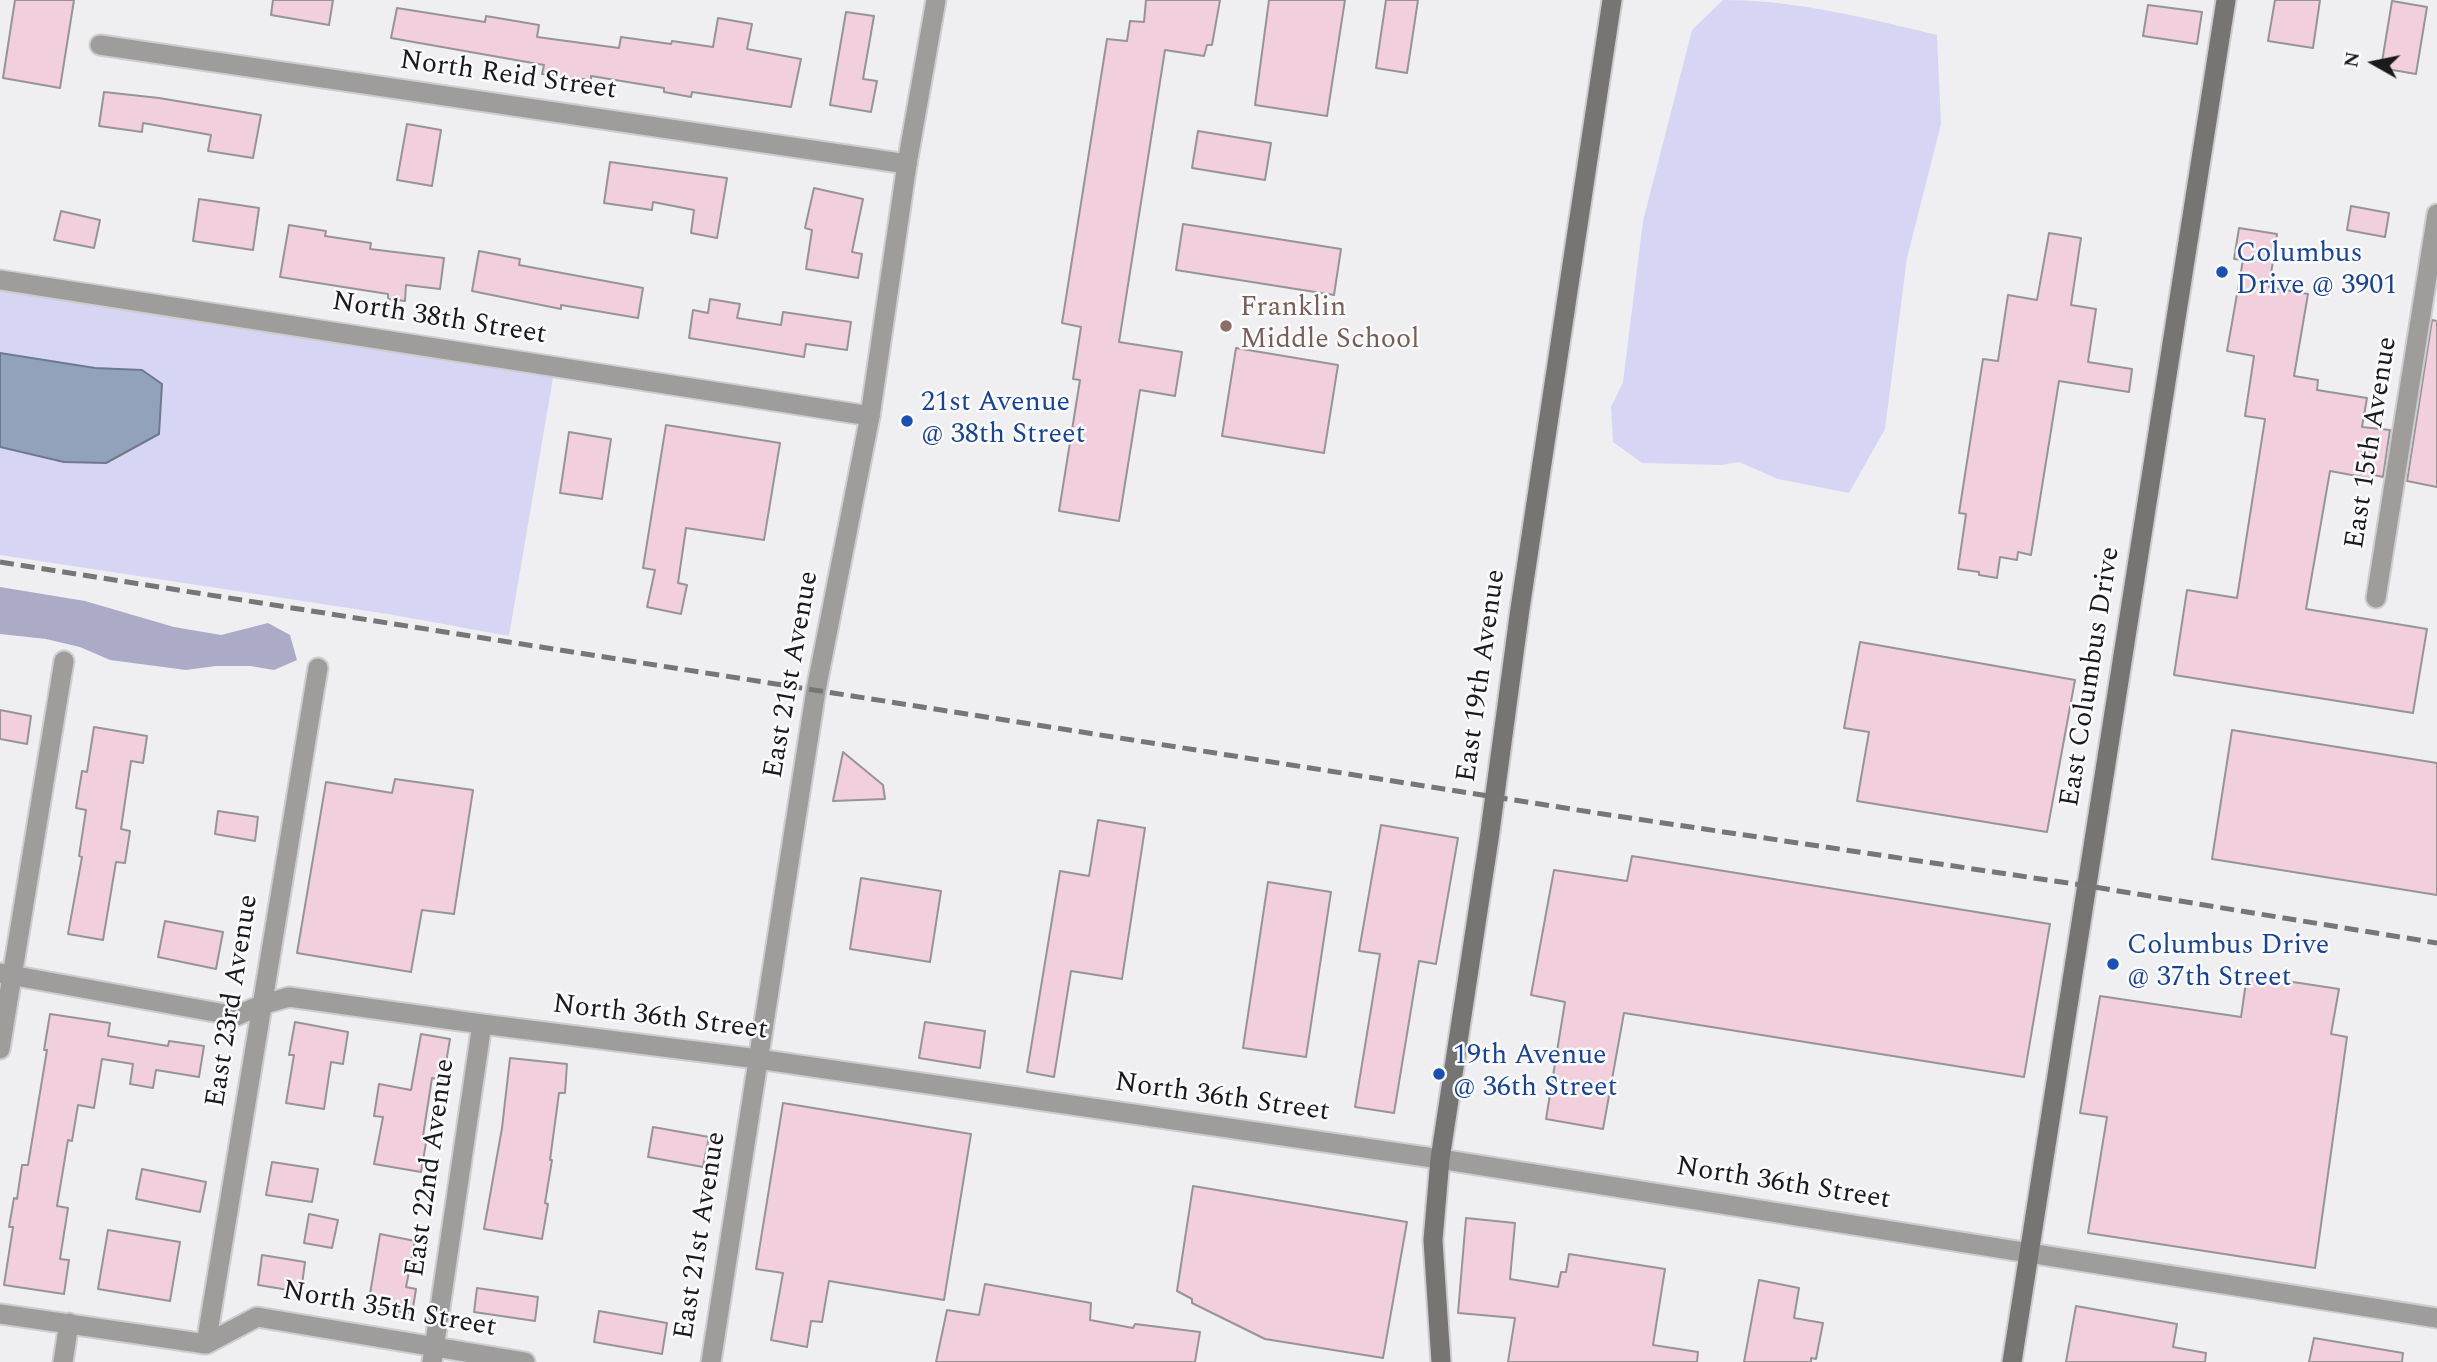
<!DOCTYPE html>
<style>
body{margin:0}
#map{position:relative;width:2437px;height:1362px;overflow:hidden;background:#efeff2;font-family:Spectral,serif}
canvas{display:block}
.north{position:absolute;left:2339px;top:28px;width:70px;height:70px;-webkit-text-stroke:5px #fcfcff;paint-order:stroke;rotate:279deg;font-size:19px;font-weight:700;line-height:28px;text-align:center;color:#1a1a1b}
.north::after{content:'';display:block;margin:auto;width:24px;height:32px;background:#1a1a1b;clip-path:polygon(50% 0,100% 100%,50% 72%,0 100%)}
</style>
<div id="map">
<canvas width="2437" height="1362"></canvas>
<div class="north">N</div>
</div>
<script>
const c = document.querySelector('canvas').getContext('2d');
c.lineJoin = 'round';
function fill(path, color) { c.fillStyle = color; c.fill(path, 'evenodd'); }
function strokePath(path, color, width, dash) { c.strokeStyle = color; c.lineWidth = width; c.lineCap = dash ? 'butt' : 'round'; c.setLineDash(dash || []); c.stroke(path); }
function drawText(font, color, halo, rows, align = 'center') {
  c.font = font + ' Spectral,serif'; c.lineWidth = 5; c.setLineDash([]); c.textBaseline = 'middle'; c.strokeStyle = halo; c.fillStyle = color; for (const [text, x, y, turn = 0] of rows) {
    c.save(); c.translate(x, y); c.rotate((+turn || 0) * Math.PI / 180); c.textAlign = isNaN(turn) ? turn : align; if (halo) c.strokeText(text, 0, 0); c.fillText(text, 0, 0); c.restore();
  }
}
fill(new Path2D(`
 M 1723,0 C 1796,0 1866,18 1937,35 L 1941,124 L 1907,258 L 1885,429 L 1849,493 L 1778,479 L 1739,462 L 1722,465 L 1642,463 L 1613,442 L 1611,407 L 1623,382 L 1643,221 L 1692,30 Z
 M 0,282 L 554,372 L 509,636 L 388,614 L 0,555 Z`), '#d6d6f4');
fill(new Path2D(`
 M 0,587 L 85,601 L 174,627 L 221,635 L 268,623 L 290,635 L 297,660 L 274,670 L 250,666 L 216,666 L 186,670 L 110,660 L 80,647 L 46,639 L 0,634 Z`), '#ababc8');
const water = new Path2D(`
 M 0,353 L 95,368 L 142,370 L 162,384 L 159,434 L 106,463 L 64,462 L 0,447 Z`);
fill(water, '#92a2bb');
strokePath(water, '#6e798b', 2);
const building = new Path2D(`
 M 15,0 L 74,0 L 60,88 L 3,78 Z
 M 273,0 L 333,0 L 329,25 L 271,15 Z
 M 1146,0 L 1220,0 L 1212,45 L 1207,45 L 1204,56 L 1165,50 L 1119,342 L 1182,352 L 1175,396 L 1140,390 L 1119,521 L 1059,511 L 1080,380 L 1073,379 L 1081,327 L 1062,323 L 1107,39 L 1127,41 L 1130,21 L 1144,22 Z
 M 1269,0 L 1345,0 L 1327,116 L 1255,105 Z
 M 1386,0 L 1418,0 L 1407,73 L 1376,68 Z
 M 2275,0 L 2320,0 L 2313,48 L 2268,41 Z
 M 2392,1 L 2427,7 L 2416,74 L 2381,68 Z
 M 2148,5 L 2202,12 L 2197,44 L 2143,36 Z
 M 397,8 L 485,22 L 486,16 L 539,25 L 537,37 L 619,48 L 621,37 L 671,44 L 672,41 L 713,47 L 718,18 L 752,24 L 747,49 L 801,59 L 791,107 L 692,92 L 691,97 L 664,92 L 664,88 L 591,76 L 591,80 L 542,74 L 544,65 L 391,38 Z
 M 846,12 L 874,16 L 863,79 L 877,81 L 871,112 L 830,105 Z
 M 104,92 L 159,98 L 261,115 L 253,158 L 208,151 L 211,135 L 143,123 L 142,132 L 99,126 Z
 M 407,124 L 441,130 L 432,186 L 397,180 Z
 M 1198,131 L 1271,143 L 1265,180 L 1192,168 Z
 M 610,162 L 727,178 L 717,238 L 691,233 L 694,210 L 653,202 L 652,210 L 604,203 Z
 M 814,188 L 863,199 L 852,252 L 862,254 L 858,278 L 806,269 L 812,230 L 805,228 Z
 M 199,199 L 259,208 L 253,250 L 193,241 Z
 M 2351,206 L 2389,213 L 2385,237 L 2347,230 Z
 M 61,211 L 100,220 L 94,248 L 54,240 Z
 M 1183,224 L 1341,249 L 1334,295 L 1176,270 Z
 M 289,225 L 326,231 L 325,236 L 371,243 L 370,249 L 444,258 L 440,289 L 406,285 L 405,301 L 388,299 L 388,294 L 280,277 Z
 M 2239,228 L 2277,234 L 2269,287 L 2308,294 L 2294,376 L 2318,380 L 2317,390 L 2367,398 L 2362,427 L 2390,430 L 2383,477 L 2374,475 L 2373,479 L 2330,471 L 2306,609 L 2427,629 L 2413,713 L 2174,675 L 2187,590 L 2237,598 L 2265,419 L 2245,416 L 2254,356 L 2227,351 L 2243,260 L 2234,259 Z
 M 2049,233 L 2081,238 L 2071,305 L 2096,309 L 2088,362 L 2132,369 L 2129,392 L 2059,381 L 2031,555 L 2018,552 L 2017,560 L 2000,557 L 1997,578 L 1979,575 L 1979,572 L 1958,569 L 1966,514 L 1959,513 L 1983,359 L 1998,361 L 2008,295 L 2037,300 Z
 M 479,251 L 520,259 L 519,265 L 643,288 L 638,318 L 561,305 L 561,309 L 472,291 Z
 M 710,299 L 740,304 L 737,318 L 781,325 L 783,312 L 851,322 L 847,350 L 806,344 L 804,357 L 689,338 L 693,310 L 708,313 Z
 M 2432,320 L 2437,321 L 2437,487 L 2407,481 Z
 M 1236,348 L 1338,365 L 1324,453 L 1222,436 Z
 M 666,425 L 780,443 L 764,540 L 686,528 L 678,583 L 687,585 L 681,614 L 647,607 L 655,570 L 643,568 Z
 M 569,432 L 611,439 L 602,499 L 560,493 Z
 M 1860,642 L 2075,680 L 2047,832 L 1857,801 L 1869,732 L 1844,728 Z
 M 0,710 L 31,716 L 27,744 L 0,739 Z
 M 94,727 L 147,736 L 143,763 L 131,761 L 121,829 L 130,831 L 125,863 L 116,862 L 103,940 L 68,934 L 82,857 L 79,856 L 86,810 L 76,808 L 82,771 L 87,772 Z
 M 2232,730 L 2437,763 L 2437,895 L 2212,859 Z
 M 843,752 L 883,785 L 885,799 L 833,801 Z
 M 395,779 L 473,790 L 454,914 L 422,910 L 411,972 L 297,953 L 326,782 L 392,793 Z
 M 218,811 L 258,817 L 255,841 L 215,834 Z
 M 1098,820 L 1145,828 L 1122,979 L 1071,971 L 1054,1077 L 1027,1072 L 1060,871 L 1089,876 Z
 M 1381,825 L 1458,838 L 1436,964 L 1419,961 L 1394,1113 L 1355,1107 L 1380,954 L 1359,951 Z
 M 1632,856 L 2050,924 L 2024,1077 L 1624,1013 L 1603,1129 L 1546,1119 L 1565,1002 L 1531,995 L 1554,870 L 1627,881 Z
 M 861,878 L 941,891 L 930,962 L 850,949 Z
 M 1268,882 L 1331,892 L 1306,1057 L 1243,1048 Z
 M 165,921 L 223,932 L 216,969 L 158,957 Z
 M 2247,975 L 2339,989 L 2331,1034 L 2347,1037 L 2315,1268 L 2088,1233 L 2107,1117 L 2080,1113 L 2100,996 L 2241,1017 Z
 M 50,1014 L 110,1023 L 108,1036 L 168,1046 L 169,1041 L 204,1046 L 199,1077 L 156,1070 L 153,1088 L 130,1084 L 133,1064 L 102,1059 L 94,1108 L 78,1105 L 72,1141 L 68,1140 L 57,1206 L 68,1208 L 60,1259 L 69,1260 L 64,1294 L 4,1285 L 13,1227 L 9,1227 L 14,1198 L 17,1199 L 22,1165 L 28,1165 L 47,1050 L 44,1050 Z
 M 295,1022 L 348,1032 L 343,1064 L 331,1062 L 324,1109 L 286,1103 L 294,1055 L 289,1055 Z
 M 925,1022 L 985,1031 L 980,1068 L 919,1058 Z
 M 421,1034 L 450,1039 L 443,1080 L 432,1078 L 423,1136 L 427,1137 L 421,1172 L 374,1164 L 383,1117 L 374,1116 L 379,1084 L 411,1090 Z
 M 510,1058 L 567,1064 L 565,1093 L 559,1093 L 550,1160 L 552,1160 L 545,1203 L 548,1204 L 542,1239 L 484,1229 L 502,1128 Z
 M 783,1103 L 971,1134 L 944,1300 L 829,1281 L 822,1322 L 811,1321 L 807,1347 L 771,1340 L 783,1273 L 756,1269 Z
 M 653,1127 L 709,1137 L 703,1167 L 648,1157 Z
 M 272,1162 L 318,1169 L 312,1202 L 266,1195 Z
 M 142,1169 L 206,1182 L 200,1212 L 136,1199 Z
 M 1193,1186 L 1407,1222 L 1383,1358 L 1265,1339 L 1192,1303 L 1192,1299 L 1177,1291 Z
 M 309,1214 L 338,1220 L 332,1248 L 304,1243 Z
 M 1466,1218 L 1515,1223 L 1510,1279 L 1558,1287 L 1561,1272 L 1566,1272 L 1569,1254 L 1665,1269 L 1653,1345 L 1698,1352 L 1697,1362 L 1508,1362 L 1515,1318 L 1458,1313 Z
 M 108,1230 L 180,1242 L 170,1301 L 98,1289 Z
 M 380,1234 L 415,1241 L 406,1287 L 416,1289 L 412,1314 L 368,1306 Z
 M 262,1255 L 305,1262 L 301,1292 L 258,1285 Z
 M 1759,1280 L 1799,1288 L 1794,1318 L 1823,1323 L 1816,1359 L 1811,1358 L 1811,1362 L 1744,1362 Z
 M 985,1284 L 1091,1303 L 1090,1320 L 1133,1328 L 1135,1324 L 1200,1332 L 1195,1362 L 936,1362 L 947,1310 L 979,1315 Z
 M 477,1288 L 538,1297 L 535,1321 L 474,1312 Z
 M 2076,1306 L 2177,1324 L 2173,1347 L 2206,1353 L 2205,1362 L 2066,1362 Z
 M 599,1311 L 667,1323 L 662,1354 L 594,1342 Z
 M 2314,1338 L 2403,1353 L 2402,1362 L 2309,1362 Z`);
fill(building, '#f1cfdc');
strokePath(building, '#979495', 2);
const minor = new Path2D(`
 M 100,45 L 907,164
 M 0,280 L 870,416
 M 2376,598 L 2437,214
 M 0,973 L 236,1016 L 261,1005 L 289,997 L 482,1024 L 758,1059 L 1440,1159 L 2437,1318
 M 0,1049 L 64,661
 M 0,1314 L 206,1344 L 257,1317 L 525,1362
 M 206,1344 L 318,668
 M 63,1362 L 69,1323
 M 432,1362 L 482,1024`);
const tertiary = new Path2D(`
 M 711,1362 L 816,690 L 870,416 L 907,164 L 936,0`);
const secondary = new Path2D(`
 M 1441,1362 L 1433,1240 L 1440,1159 L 1489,839 L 1520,609 L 1612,0
 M 2012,1362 L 2226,0`);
strokePath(minor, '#cdcdd0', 23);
strokePath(tertiary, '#cdcdd0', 23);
strokePath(secondary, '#cdcdd0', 23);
strokePath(minor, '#9e9d9c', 19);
strokePath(tertiary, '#9e9d9c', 19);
strokePath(secondary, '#777574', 19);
strokePath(new Path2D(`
 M 0,562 L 1603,814 L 2088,886 L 2437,943`), '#767677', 5, [14, 7]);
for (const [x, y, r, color] of [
 [2222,272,7,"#1a4fb4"],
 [1226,326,7,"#8d6e63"],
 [907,421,7,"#1a4fb4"],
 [2113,964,7,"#1a4fb4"],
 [1439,1074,7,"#1a4fb4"]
]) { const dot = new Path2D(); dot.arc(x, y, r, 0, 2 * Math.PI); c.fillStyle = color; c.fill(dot); strokePath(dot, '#fcfcff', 2.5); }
drawText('28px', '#1a1a1b', '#fcfcff', [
 ["North Reid Street",508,77,8],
 ["North 38th Street",439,320,9],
 ["East 15th Avenue",2373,443,-81],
 ["East 21st Avenue",793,675,-80],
 ["East 19th Avenue",1483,676,-82],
 ["East Columbus Drive",2092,677,-81],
 ["East 23rd Avenue",234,1001,-81],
 ["North 36th Street",660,1019,7],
 ["North 36th Street",1222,1099,8],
 ["East 22nd Avenue",432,1168,-82],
 ["North 36th Street",1783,1185,9],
 ["East 21st Avenue",702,1236,-81],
 ["North 35th Street",389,1311,10]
]);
drawText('28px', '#164399', '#fcfcff', [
 ["Columbus",2236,256],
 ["Drive @ 3901",2236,288],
 ["21st Avenue",921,405],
 ["@ 38th Street",921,437],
 ["Columbus Drive",2127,948],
 ["@ 37th Street",2127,980],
 ["19th Avenue",1453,1058],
 ["@ 36th Street",1453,1090]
], 'left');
drawText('28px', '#785e54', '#fcfcff', [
 ["Franklin",1240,310],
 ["Middle School",1240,342]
], 'left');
</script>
